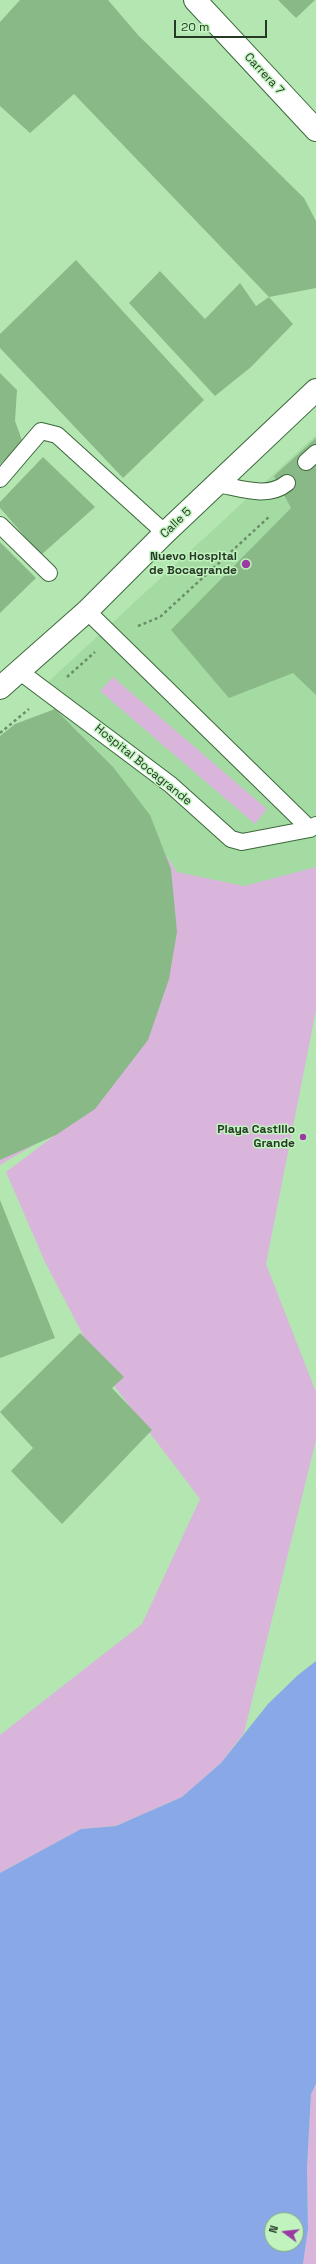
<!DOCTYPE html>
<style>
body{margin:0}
#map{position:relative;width:316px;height:2264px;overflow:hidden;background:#b4e6b2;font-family:"Space Grotesk",sans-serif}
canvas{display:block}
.north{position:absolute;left:264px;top:2212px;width:40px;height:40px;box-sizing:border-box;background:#c1f3bf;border:1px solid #83a981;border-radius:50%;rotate:285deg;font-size:11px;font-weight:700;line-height:16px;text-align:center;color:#263925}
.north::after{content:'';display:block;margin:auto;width:14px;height:18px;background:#9a3ba4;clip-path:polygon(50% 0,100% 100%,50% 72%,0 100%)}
.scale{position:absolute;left:174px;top:20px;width:93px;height:18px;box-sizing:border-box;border:2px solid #263925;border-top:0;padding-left:5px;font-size:12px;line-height:14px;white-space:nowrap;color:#263925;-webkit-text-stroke:3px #c1f3bf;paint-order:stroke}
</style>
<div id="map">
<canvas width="316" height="2264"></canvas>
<div class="north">N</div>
<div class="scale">20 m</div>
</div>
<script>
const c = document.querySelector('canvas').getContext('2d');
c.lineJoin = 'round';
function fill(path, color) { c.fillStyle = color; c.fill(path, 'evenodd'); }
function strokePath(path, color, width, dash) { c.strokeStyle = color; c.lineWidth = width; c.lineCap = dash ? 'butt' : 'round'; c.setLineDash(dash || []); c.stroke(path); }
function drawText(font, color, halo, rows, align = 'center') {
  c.font = font + ' "Space Grotesk",sans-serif'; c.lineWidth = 3; c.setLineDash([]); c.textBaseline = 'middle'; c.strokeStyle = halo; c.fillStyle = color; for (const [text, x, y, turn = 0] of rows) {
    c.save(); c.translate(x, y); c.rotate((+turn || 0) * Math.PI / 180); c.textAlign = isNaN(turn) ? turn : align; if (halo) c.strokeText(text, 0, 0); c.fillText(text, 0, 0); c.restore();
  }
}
fill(new Path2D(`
 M 316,435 L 316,867 L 244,886 L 177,872 L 117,782 L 79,732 L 36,693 Z`), '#a4dba2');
fill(new Path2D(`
 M 113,677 L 267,809 L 255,824 L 100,691 Z
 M 0,747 L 117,782 L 177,872 L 244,886 L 316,867 L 316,1010 L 266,1264 L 316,1392 L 316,1440 L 244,1733 L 221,1763 L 182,1797 L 116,1826 L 81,1829 L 0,1873 L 0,1735 L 142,1624 L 200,1499 L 99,1366 L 45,1262 L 6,1172 L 103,1099 L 120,1069 L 93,1103 L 34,1145 L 0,1165 ZM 158,882 L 173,958 L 143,1025 Z
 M 316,2084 L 316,2264 L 303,2264 L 308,2229 L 307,2168 L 311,2094 Z`), '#d9b5dc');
fill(new Path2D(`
 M 316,1661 L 316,2084 L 311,2094 L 307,2168 L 308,2229 L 303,2264 L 0,2264 L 0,1873 L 81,1829 L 116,1826 L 182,1797 L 221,1763 L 268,1704 L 298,1675 ZM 272,2220 L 296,2220 L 296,2244 L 272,2244 Z`), '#88a8e8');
fill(new Path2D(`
 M 20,0 L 108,0 L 138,35 L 304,198 L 316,221 L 316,288 L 269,297 L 74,94 L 30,133 L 0,106 L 0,22 Z
 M 278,0 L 315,0 L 296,18 Z
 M 76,260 L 204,400 L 123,478 L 0,348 L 0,334 Z
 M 160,271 L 205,319 L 240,283 L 256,306 L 269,297 L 293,324 L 251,367 L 215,396 L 129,303 Z
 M 0,373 L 17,390 L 15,421 L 23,443 L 0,464 Z
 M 316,438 L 316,695 L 293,673 L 229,698 L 171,630 L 291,508 L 274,476 Z
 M 43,457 L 95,507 L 41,555 L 0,508 L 0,502 Z
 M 0,542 L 36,578 L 0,613 Z
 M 55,709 L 113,767 L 150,815 L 171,869 L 177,932 L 169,979 L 148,1040 L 95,1109 L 56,1135 L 0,1160 L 0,736 L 15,724 Z
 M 0,1200 L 55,1338 L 0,1358 Z
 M 80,1333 L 124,1377 L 112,1388 L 152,1430 L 62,1524 L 11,1471 L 33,1448 L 0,1412 Z`), '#89b987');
const service = new Path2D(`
 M 306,462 L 316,453
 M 0,479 L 41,431 L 57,435 L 165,533
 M 217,484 C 240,488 268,499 287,483
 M 0,525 L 49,573
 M 87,611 L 310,829
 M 19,671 L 171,785 L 231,839 L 242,842 L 310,829 L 316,825`);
const minor = new Path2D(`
 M 195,0 L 316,130`);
const tertiary = new Path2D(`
 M 0,688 L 87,611 L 165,533 L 316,390`);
strokePath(service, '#3b683b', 18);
strokePath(minor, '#3b683b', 24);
strokePath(tertiary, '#3b683b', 24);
strokePath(new Path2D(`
 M 138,626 L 160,617 L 270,516
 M 67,677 L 95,652
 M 0,733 L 29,709`), '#6b8d6a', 2.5, [3, 3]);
strokePath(service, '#fff', 16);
strokePath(minor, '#fff', 22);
strokePath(tertiary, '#fff', 22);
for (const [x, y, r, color] of [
 [246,564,5,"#9a3ba4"],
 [303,1137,4,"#9a3ba4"]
]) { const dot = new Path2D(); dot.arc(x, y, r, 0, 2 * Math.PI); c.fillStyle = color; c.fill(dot); strokePath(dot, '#c1f3bf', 1.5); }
drawText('12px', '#263925', '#c1f3bf', [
 ["Carrera 7",264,74,47],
 ["Calle 5",176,523,-44],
 ["Hospital Bocagrande",143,765,39]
]);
drawText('bold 12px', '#263925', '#c1f3bf', [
 ["Nuevo Hospital",237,557],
 ["de Bocagrande",237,571],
 ["Playa Castillo",295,1130],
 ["Grande",295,1144]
], 'right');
</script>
